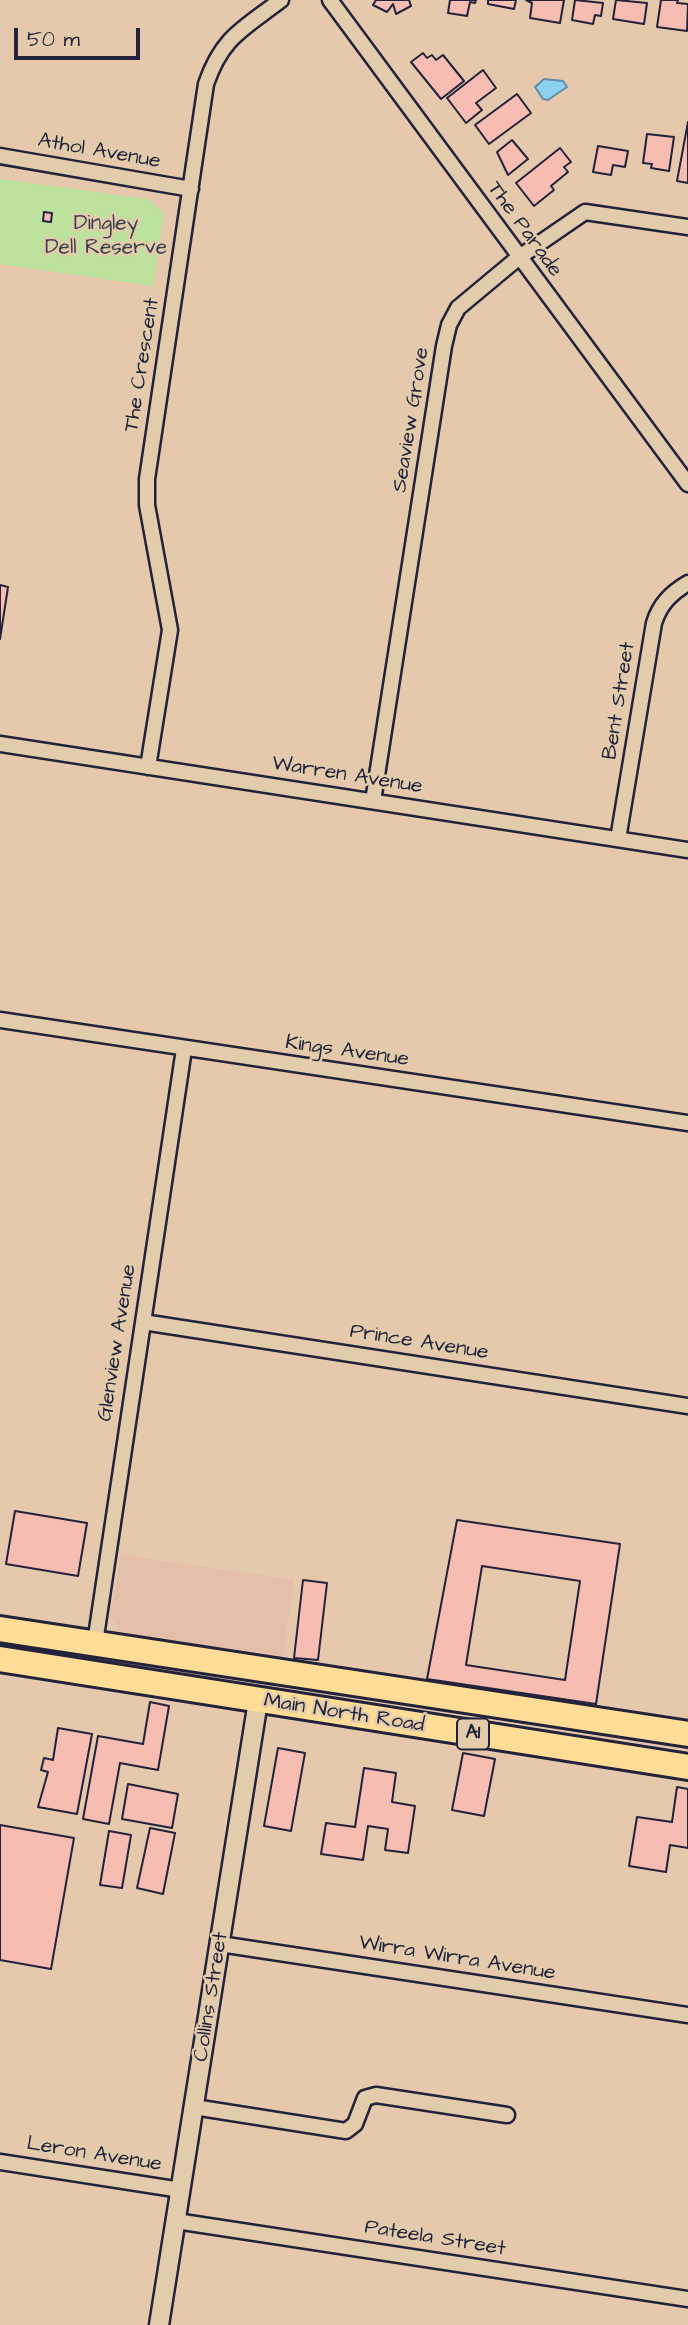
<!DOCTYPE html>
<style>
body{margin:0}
#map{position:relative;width:688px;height:2325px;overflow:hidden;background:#e6c9ac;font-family:"Architects Daughter",sans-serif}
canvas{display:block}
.scale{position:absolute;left:14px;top:28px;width:126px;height:32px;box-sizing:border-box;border:4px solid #22223b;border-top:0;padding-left:9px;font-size:21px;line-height:24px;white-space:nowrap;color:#22223b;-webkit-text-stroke:5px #e2ccab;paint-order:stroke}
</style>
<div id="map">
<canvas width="688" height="2325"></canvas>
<div class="scale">50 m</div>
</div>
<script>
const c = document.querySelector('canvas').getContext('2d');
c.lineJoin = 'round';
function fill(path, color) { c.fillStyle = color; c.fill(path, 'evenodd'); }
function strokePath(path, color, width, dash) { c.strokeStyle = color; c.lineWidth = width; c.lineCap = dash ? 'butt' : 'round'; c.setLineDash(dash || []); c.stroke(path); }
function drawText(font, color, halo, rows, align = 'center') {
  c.font = font + ' "Architects Daughter",sans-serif'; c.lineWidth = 5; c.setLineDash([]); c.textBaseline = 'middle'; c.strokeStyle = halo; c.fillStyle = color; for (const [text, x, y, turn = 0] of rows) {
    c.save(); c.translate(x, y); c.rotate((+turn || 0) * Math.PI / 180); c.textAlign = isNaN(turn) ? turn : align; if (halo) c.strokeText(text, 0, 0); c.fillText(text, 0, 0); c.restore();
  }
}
fill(new Path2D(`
 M 121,1555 L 294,1580 L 283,1656 L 122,1634 L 110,1617 Z`), '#e3bea9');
fill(new Path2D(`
 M 0,179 L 148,199 L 164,214 L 153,286 L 0,264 Z`), '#bce29d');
const water = new Path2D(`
 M 544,79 L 563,81 L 567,87 L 548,100 L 543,99 L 535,87 Z`);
fill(water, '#8cd1ed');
strokePath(water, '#628ba6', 2);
const building = new Path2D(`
 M 376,0 L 409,0 L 411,6 L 396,14 L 393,4 L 387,12 L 373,5 Z
 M 450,0 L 476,0 L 475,3 L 470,2 L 467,16 L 448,13 Z
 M 488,0 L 516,0 L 514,9 L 488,4 Z
 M 526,0 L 564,0 L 560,23 L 530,18 L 532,3 Z
 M 575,0 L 603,3 L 601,16 L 595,15 L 593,24 L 572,20 Z
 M 616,0 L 647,3 L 644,24 L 613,19 Z
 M 661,0 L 678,0 L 677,3 L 688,4 L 687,31 L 657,27 Z
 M 423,53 L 427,58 L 432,55 L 436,60 L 443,55 L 464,81 L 441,99 L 411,62 Z
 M 483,70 L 496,88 L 476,103 L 482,110 L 466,123 L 447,98 Z
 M 517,94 L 531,113 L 489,144 L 475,125 Z
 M 688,122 L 688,183 L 677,181 Z
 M 647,134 L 674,137 L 669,171 L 651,168 L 652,164 L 643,163 Z
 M 512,140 L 528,159 L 508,175 L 497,152 Z
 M 598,146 L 628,151 L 625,167 L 613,165 L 611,175 L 593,172 Z
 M 560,148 L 571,162 L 564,167 L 568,172 L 551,186 L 554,190 L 534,206 L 516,183 Z
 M 44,212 L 52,213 L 51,222 L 43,221 Z
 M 0,585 L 8,587 L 0,639 Z
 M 15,1511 L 87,1523 L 78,1576 L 6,1564 Z
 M 457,1520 L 620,1544 L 596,1704 L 427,1679 Z
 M 482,1566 L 580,1581 L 565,1680 L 466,1665 Z
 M 303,1580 L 327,1583 L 318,1660 L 294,1658 Z
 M 150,1702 L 169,1706 L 158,1770 L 120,1763 L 109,1824 L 83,1819 L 98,1736 L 143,1744 Z
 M 58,1728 L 92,1734 L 77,1814 L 38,1807 L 48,1772 L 41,1770 L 44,1758 L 53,1760 Z
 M 278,1748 L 305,1753 L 291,1831 L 264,1826 Z
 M 463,1753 L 495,1759 L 484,1816 L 452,1810 Z
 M 364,1768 L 396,1773 L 392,1802 L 415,1806 L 408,1853 L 385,1850 L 388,1829 L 368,1826 L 363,1860 L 321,1854 L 326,1823 L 355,1827 Z
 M 128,1784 L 178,1794 L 172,1828 L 122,1819 Z
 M 677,1787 L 688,1789 L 688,1848 L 670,1845 L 666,1872 L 629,1866 L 637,1817 L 672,1822 Z
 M 0,1825 L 74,1838 L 51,1969 L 0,1960 Z
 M 150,1828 L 175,1833 L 163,1894 L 137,1888 Z
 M 109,1831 L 131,1835 L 122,1888 L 100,1885 Z`);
fill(building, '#f7bdb2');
strokePath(building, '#22223b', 2);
const minor = new Path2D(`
 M 330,0 L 688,484
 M 0,156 L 191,189
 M 0,744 L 688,850
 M 148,767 L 170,630 L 147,505 L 147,479 L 206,84 C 222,37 243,29 281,0
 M 373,801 L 444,346 L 449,325 L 458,308 L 518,258 L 585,212 L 688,227
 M 618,839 L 654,623 C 660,604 671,593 688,583
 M 0,1020 L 688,1123
 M 143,1322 L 688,1406
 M 95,1643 L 184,1049
 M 220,1944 L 688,2015
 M 194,2107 L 346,2131 L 355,2124 L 365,2098 L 376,2095 L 507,2115
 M 0,2162 L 181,2190
 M 176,2221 L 688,2299`);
const tertiary = new Path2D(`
 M 159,2325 L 258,1701`);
const trunk = new Path2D(`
 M 0,1629 L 688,1734
 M 0,1659 L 688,1767`);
strokePath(minor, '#22223b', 19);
strokePath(tertiary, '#22223b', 23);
strokePath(trunk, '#22223b', 30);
strokePath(minor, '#e2ccab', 14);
strokePath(tertiary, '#e2ccab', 18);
strokePath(trunk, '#ffdd96', 24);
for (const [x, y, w] of [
 [473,1734,32]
]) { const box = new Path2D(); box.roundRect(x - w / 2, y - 15.5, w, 31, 5); c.fillStyle = '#e2ccab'; c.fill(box); strokePath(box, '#22223b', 2); }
drawText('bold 19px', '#22223b', null, [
 ["A1",473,1734]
]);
drawText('21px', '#22223b', '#e2ccab', [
 ["Athol Avenue",99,152,10],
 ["The Parade",524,230,54],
 ["The Crescent",143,365,-81],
 ["Seaview Grove",412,420,-81],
 ["Bent Street",620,701,-81],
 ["Warren Avenue",347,776,9],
 ["Kings Avenue",347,1052,8],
 ["Glenview Avenue",118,1343,-81],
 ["Prince Avenue",419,1343,9],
 ["Main North Road",344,1714,9],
 ["Wirra Wirra Avenue",457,1959,9],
 ["Collins Street",212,1997,-81],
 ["Leron Avenue",94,2155,9],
 ["Pateela Street",435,2239,9]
]);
drawText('21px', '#393f4a', '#e2ccab', [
 ["Dingley",106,225],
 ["Dell Reserve",106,249]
]);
</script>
